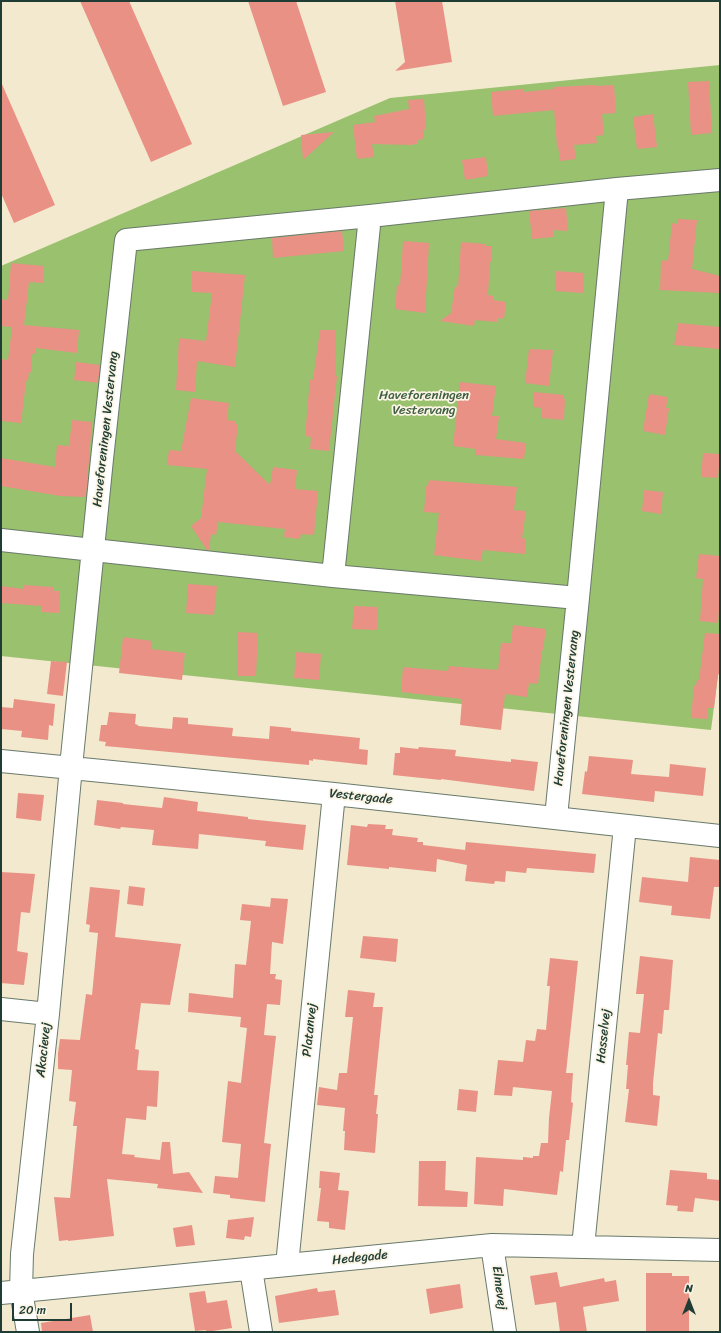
<!DOCTYPE html>
<style>
body{margin:0}
#map{position:relative;width:721px;height:1333px;overflow:hidden;background:#f3e9ce;font-family:Sriracha,sans-serif}
canvas{display:block}
.frame{position:absolute;inset:0;border:2px solid #1f3d34;pointer-events:none}
.north{position:absolute;left:669px;top:1281px;width:40px;height:40px;-webkit-text-stroke:3px #fcf5e5;paint-order:stroke;rotate:0deg;font-size:11px;font-weight:700;line-height:16px;text-align:center;color:#1f3d34}
.north::after{content:'';display:block;margin:auto;width:14px;height:18px;background:#1f3d34;clip-path:polygon(50% 0,100% 100%,50% 72%,0 100%)}
.scale{position:absolute;left:12px;top:1303px;width:60px;height:18px;box-sizing:border-box;border:2px solid #1f3d34;border-top:0;padding-left:5px;font-size:12px;line-height:14px;white-space:nowrap;color:#1f3d34;-webkit-text-stroke:3px #fcf5e5;paint-order:stroke}
</style>
<div id="map">
<canvas width="721" height="1333"></canvas>
<div class="frame"></div>
<div class="north">N</div>
<div class="scale">20 m</div>
</div>
<script>
const c = document.querySelector('canvas').getContext('2d');
c.lineJoin = 'round';
function fill(path, color) { c.fillStyle = color; c.fill(path, 'evenodd'); }
function strokePath(path, color, width, dash) { c.strokeStyle = color; c.lineWidth = width; c.lineCap = dash ? 'butt' : 'round'; c.setLineDash(dash || []); c.stroke(path); }
function drawText(font, color, halo, rows, align = 'center') {
  c.font = font + ' Sriracha,sans-serif'; c.lineWidth = 3.5; c.setLineDash([]); c.textBaseline = 'middle'; c.strokeStyle = halo; c.fillStyle = color; for (const [text, x, y, turn = 0] of rows) {
    c.save(); c.translate(x, y); c.rotate((+turn || 0) * Math.PI / 180); c.textAlign = isNaN(turn) ? turn : align; if (halo) c.strokeText(text, 0, 0); c.fillText(text, 0, 0); c.restore();
  }
}
fill(new Path2D(`
 M 720,65 L 720,660 L 711,730 L 1,656 L 1,266 L 390,98 Z`), '#99c16e');
fill(new Path2D(`
 M 80,1 L 129,1 L 192,144 L 151,162 Z
 M 248,1 L 296,1 L 326,92 L 283,106 Z
 M 395,1 L 442,1 L 452,62 L 395,71 L 405,62 Z
 M 709,81 L 712,133 L 691,135 L 688,82 Z
 M 1,82 L 55,205 L 14,223 L 1,193 Z
 M 595,85 L 595,86 L 614,85 L 616,113 L 602,114 L 604,135 L 596,136 L 597,143 L 574,145 L 576,159 L 560,161 L 558,146 L 557,146 L 554,110 L 493,116 L 491,92 L 523,89 L 523,92 L 554,89 L 554,87 Z
 M 424,99 L 426,129 L 423,130 L 424,139 L 417,140 L 417,144 L 413,144 L 413,145 L 372,144 L 374,157 L 357,159 L 353,125 L 375,122 L 374,116 L 409,109 L 408,100 Z
 M 653,114 L 657,147 L 637,149 L 633,117 Z
 M 334,132 L 303,160 L 301,135 Z
 M 486,157 L 488,176 L 465,180 L 462,160 Z
 M 566,208 L 568,231 L 553,230 L 553,237 L 532,239 L 529,211 Z
 M 677,219 L 697,220 L 692,269 L 720,276 L 720,293 L 660,290 L 661,260 L 668,261 L 672,223 L 677,224 Z
 M 342,231 L 344,251 L 273,258 L 272,238 Z
 M 403,241 L 429,243 L 425,313 L 395,309 L 397,285 L 400,285 Z
 M 461,242 L 485,244 L 485,246 L 492,246 L 491,262 L 490,262 L 488,295 L 494,296 L 493,300 L 506,302 L 504,319 L 497,318 L 497,322 L 475,320 L 474,326 L 440,321 L 451,313 L 455,286 L 458,287 Z
 M 11,263 L 44,266 L 43,283 L 29,282 L 24,325 L 79,330 L 77,353 L 36,348 L 35,354 L 32,354 L 31,372 L 29,372 L 28,381 L 26,381 L 21,423 L 1,421 L 1,359 L 8,360 L 12,327 L 1,326 L 1,299 L 8,300 Z
 M 192,271 L 245,275 L 235,367 L 197,361 L 195,392 L 176,390 L 179,338 L 206,341 L 212,293 L 192,292 Z
 M 556,271 L 584,273 L 583,293 L 555,291 Z
 M 678,323 L 720,327 L 720,349 L 674,345 Z
 M 320,330 L 336,330 L 335,372 L 336,373 L 335,376 L 337,376 L 329,451 L 310,449 L 311,437 L 305,436 L 310,379 L 313,380 Z
 M 529,349 L 553,350 L 549,386 L 525,383 Z
 M 76,362 L 100,365 L 98,383 L 74,380 Z
 M 460,382 L 496,386 L 492,416 L 499,416 L 496,439 L 526,443 L 524,459 L 475,455 L 476,449 L 453,446 Z
 M 534,392 L 564,395 L 564,399 L 565,399 L 564,420 L 541,418 L 542,408 L 533,407 Z
 M 649,394 L 668,397 L 666,408 L 669,408 L 665,435 L 643,431 Z
 M 191,398 L 229,403 L 227,420 L 235,421 L 235,424 L 238,424 L 235,451 L 270,485 L 273,467 L 297,470 L 295,489 L 318,491 L 314,535 L 301,534 L 300,539 L 284,537 L 285,529 L 218,522 L 216,535 L 211,534 L 209,550 L 207,550 L 191,526 L 201,518 L 207,469 L 167,465 L 169,450 L 181,451 Z
 M 72,420 L 92,422 L 86,497 L 60,496 L 1,486 L 1,458 L 55,467 L 57,445 L 69,446 Z
 M 703,453 L 720,454 L 718,478 L 701,477 Z
 M 429,480 L 517,487 L 514,510 L 526,511 L 522,538 L 526,539 L 525,554 L 483,550 L 481,561 L 434,555 L 439,513 L 424,512 L 426,486 L 428,486 Z
 M 644,490 L 663,492 L 661,514 L 642,511 Z
 M 699,554 L 720,556 L 720,598 L 718,623 L 700,621 L 703,579 L 696,578 Z
 M 188,584 L 217,586 L 214,615 L 186,613 Z
 M 24,585 L 54,587 L 54,591 L 60,591 L 59,613 L 42,612 L 42,606 L 1,603 L 1,586 L 24,589 Z
 M 354,606 L 378,607 L 377,630 L 352,629 Z
 M 513,625 L 546,629 L 543,650 L 542,650 L 538,684 L 529,683 L 527,697 L 505,694 L 501,730 L 460,725 L 462,699 L 401,692 L 403,667 L 448,671 L 449,666 L 498,670 L 501,643 L 511,643 Z
 M 238,632 L 258,633 L 256,676 L 237,676 Z
 M 705,633 L 720,634 L 720,675 L 718,674 L 714,708 L 708,708 L 707,719 L 691,718 L 694,686 L 696,686 L 697,680 L 699,680 Z
 M 123,637 L 152,641 L 151,649 L 185,653 L 182,680 L 119,673 Z
 M 296,652 L 321,654 L 319,680 L 294,678 Z
 M 51,661 L 67,662 L 63,696 L 47,694 Z
 M 14,699 L 55,704 L 53,726 L 49,725 L 48,740 L 21,737 L 22,731 L 1,729 L 1,707 L 13,708 Z
 M 109,712 L 136,714 L 135,724 L 138,725 L 138,726 L 172,729 L 173,717 L 188,718 L 188,724 L 233,728 L 232,736 L 269,739 L 270,726 L 291,728 L 291,731 L 360,738 L 359,749 L 368,750 L 367,765 L 313,759 L 313,761 L 309,760 L 309,765 L 105,746 L 106,742 L 99,741 L 101,725 L 107,725 Z
 M 400,747 L 418,749 L 419,747 L 456,750 L 455,756 L 511,762 L 511,759 L 538,762 L 534,791 L 441,779 L 441,780 L 393,775 L 395,753 L 400,753 Z
 M 589,756 L 633,760 L 631,774 L 669,777 L 670,764 L 706,768 L 703,796 L 655,791 L 654,802 L 582,794 L 585,771 L 587,772 Z
 M 18,793 L 44,795 L 41,821 L 16,818 Z
 M 164,797 L 198,802 L 197,811 L 248,817 L 248,819 L 306,825 L 303,850 L 265,846 L 266,841 L 199,834 L 198,849 L 152,845 L 154,830 L 121,827 L 120,829 L 94,825 L 97,800 L 123,803 L 123,804 L 162,808 Z
 M 368,824 L 386,825 L 385,829 L 393,829 L 392,835 L 418,838 L 417,842 L 423,842 L 423,845 L 465,850 L 466,842 L 596,854 L 594,873 L 527,868 L 526,873 L 506,871 L 505,882 L 495,881 L 494,884 L 465,881 L 467,865 L 437,859 L 436,872 L 389,867 L 389,869 L 347,865 L 351,825 L 367,827 Z
 M 690,857 L 720,860 L 720,887 L 714,887 L 710,919 L 671,915 L 672,906 L 639,902 L 642,877 L 688,882 Z
 M 1,872 L 35,874 L 30,913 L 21,912 L 17,951 L 28,953 L 24,985 L 1,983 Z
 M 129,886 L 145,888 L 143,906 L 127,904 Z
 M 90,887 L 120,890 L 115,937 L 181,944 L 170,1005 L 141,1003 L 135,1049 L 139,1050 L 137,1070 L 159,1071 L 157,1107 L 147,1106 L 146,1120 L 126,1118 L 122,1154 L 135,1155 L 134,1157 L 160,1160 L 162,1142 L 170,1142 L 173,1174 L 189,1172 L 203,1193 L 157,1188 L 158,1184 L 107,1179 L 114,1236 L 68,1241 L 68,1240 L 59,1241 L 54,1197 L 70,1198 L 77,1126 L 73,1126 L 76,1102 L 69,1101 L 72,1070 L 58,1069 L 58,1053 L 60,1039 L 80,1040 L 86,994 L 92,995 L 98,933 L 89,932 L 90,925 L 86,924 Z
 M 271,898 L 288,899 L 283,944 L 272,942 L 270,974 L 276,974 L 275,979 L 282,980 L 280,1005 L 267,1004 L 264,1035 L 276,1036 L 264,1143 L 271,1144 L 265,1202 L 230,1198 L 230,1195 L 213,1193 L 215,1176 L 238,1178 L 241,1144 L 222,1142 L 228,1081 L 241,1083 L 247,1028 L 240,1027 L 241,1017 L 188,1012 L 189,993 L 233,998 L 235,964 L 246,965 L 251,921 L 240,920 L 242,904 L 270,907 Z
 M 363,936 L 398,939 L 396,962 L 360,958 Z
 M 640,956 L 673,960 L 669,1010 L 664,1010 L 662,1034 L 658,1033 L 653,1083 L 653,1095 L 660,1096 L 657,1126 L 625,1122 L 629,1089 L 626,1089 L 628,1065 L 626,1065 L 629,1032 L 640,1033 L 644,994 L 636,994 Z
 M 550,958 L 578,961 L 566,1073 L 573,1073 L 571,1102 L 573,1103 L 569,1140 L 566,1140 L 563,1172 L 560,1171 L 557,1195 L 504,1189 L 503,1206 L 474,1204 L 476,1157 L 523,1160 L 523,1157 L 533,1158 L 533,1156 L 539,1156 L 541,1143 L 548,1143 L 549,1118 L 552,1091 L 513,1087 L 512,1096 L 494,1095 L 498,1060 L 523,1062 L 526,1040 L 535,1041 L 537,1029 L 546,1030 L 550,986 L 547,986 Z
 M 348,990 L 375,993 L 373,1007 L 383,1007 L 374,1095 L 378,1095 L 376,1114 L 378,1114 L 375,1153 L 344,1150 L 345,1131 L 343,1131 L 345,1108 L 317,1105 L 319,1087 L 337,1090 L 339,1073 L 347,1073 L 353,1017 L 345,1017 Z
 M 459,1089 L 478,1091 L 476,1112 L 457,1110 Z
 M 419,1161 L 446,1161 L 445,1190 L 468,1192 L 467,1207 L 418,1206 Z
 M 670,1170 L 707,1173 L 707,1179 L 720,1180 L 720,1201 L 695,1198 L 693,1212 L 677,1211 L 678,1206 L 666,1205 Z
 M 320,1171 L 340,1173 L 338,1190 L 349,1191 L 345,1230 L 329,1228 L 329,1222 L 317,1221 L 321,1188 L 319,1188 Z
 M 254,1217 L 251,1237 L 245,1236 L 244,1240 L 226,1238 L 228,1220 Z
 M 192,1225 L 195,1245 L 176,1247 L 173,1228 Z
 M 557,1272 L 560,1287 L 604,1278 L 605,1282 L 616,1280 L 619,1301 L 583,1307 L 587,1332 L 560,1332 L 556,1302 L 535,1305 L 530,1276 Z
 M 646,1273 L 672,1273 L 672,1276 L 689,1276 L 689,1332 L 646,1332 Z
 M 460,1284 L 463,1308 L 430,1314 L 426,1289 Z
 M 317,1288 L 318,1292 L 335,1290 L 339,1315 L 279,1323 L 275,1296 Z
 M 205,1291 L 207,1303 L 227,1300 L 232,1328 L 206,1332 L 206,1330 L 195,1331 L 189,1293 Z
 M 90,1315 L 93,1332 L 42,1332 L 41,1323 Z`), '#e99185');
const street = new Path2D(`
 M 1,540 L 333,576 L 578,598
 M 333,576 L 370,216
 M 1,761 L 334,794 L 720,836
 M 556,817 L 578,598 L 617,189
 M 1,1009 L 48,1014
 M 492,1245 L 505,1332
 M 583,1247 L 625,826
 M 287,1265 L 334,794
 M 251,1269 L 261,1332
 M 1,1293 L 492,1245 L 720,1250
 M 28,1332 L 21,1291 L 22,1254 L 48,1014 L 71,767 L 102,459 L 126,240 L 370,216 L 617,189 L 720,180`);
strokePath(street, '#69796a', 24);
strokePath(street, '#fff', 22);
drawText('13px', '#3e5e42', '#fcf5e5', [
 ["Haveforeningen",424,396],
 ["Vestervang",424,411]
]);
drawText('13px', '#1f3d34', '#fcf5e5', [
 ["Haveforeningen Vestervang",106,429,-84],
 ["Haveforeningen Vestervang",567,708,-84],
 ["Vestergade",361,797,6],
 ["Platanvej",310,1030,-84],
 ["Hasselvej",604,1036,-84],
 ["Akacievej",44,1050,-84],
 ["Hedegade",360,1258,-6],
 ["Elmevej",499,1288,82]
]);
</script>
